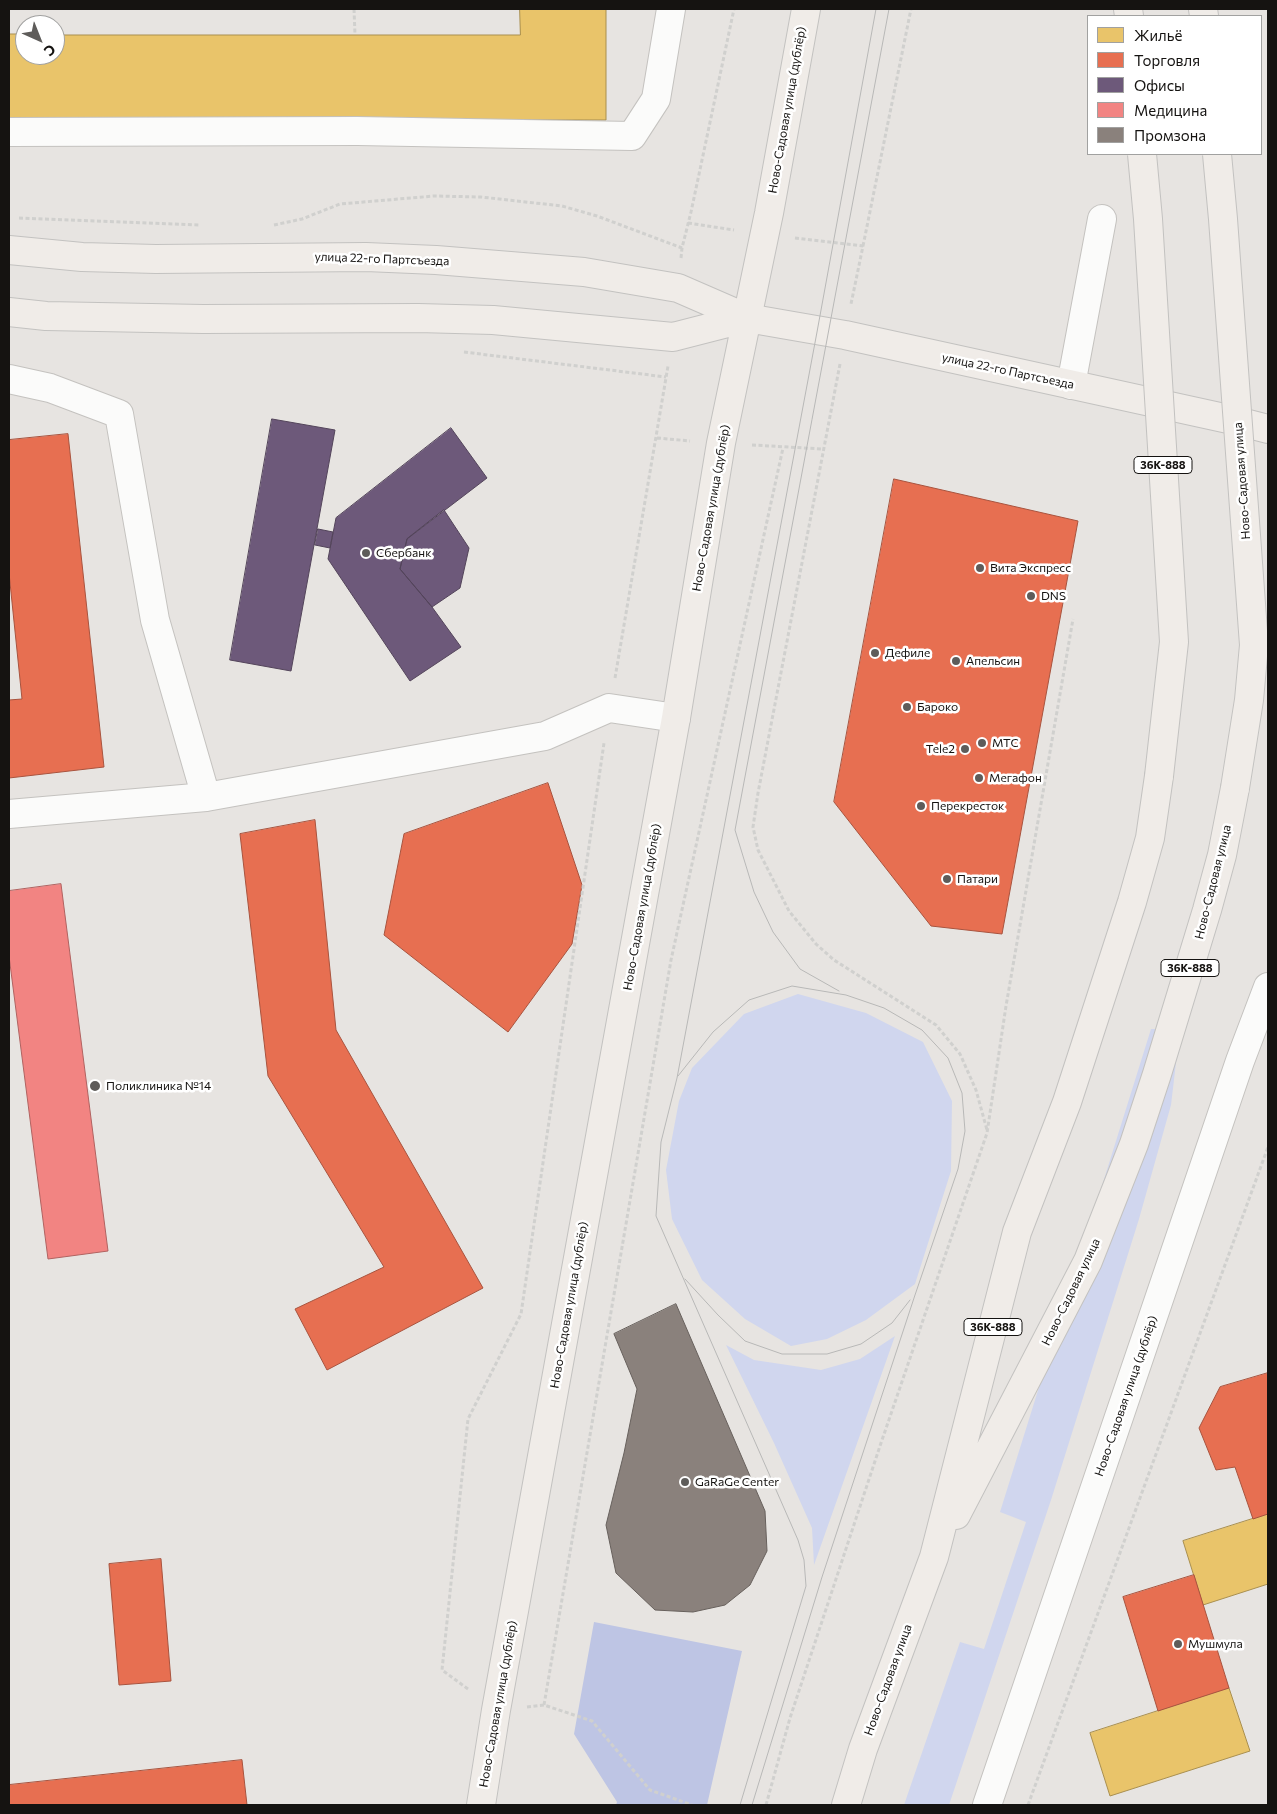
<!DOCTYPE html>
<meta charset="utf-8">
<style>
body{margin:0}
#map{position:relative;width:1277px;height:1814px;overflow:hidden;background:#e7e4e1;font-family:Commissioner,sans-serif}
canvas{display:block}
.frame{position:absolute;inset:0;border:10px solid #151311;pointer-events:none}
.legend{position:absolute;left:1087px;top:15px;width:175px;height:140px;box-sizing:border-box;background:#fff;border:1px solid #a1a1a0;margin:0;padding:6px 9px;list-style:none;font-size:15px;color:#151311}
.legend li{display:flex;align-items:center;gap:10px;height:25px}
.legend b{width:25px;border:1px solid #a1a1a0}
.north{position:absolute;left:15px;top:15px;width:50px;height:50px;box-sizing:border-box;background:#fff;border:1px solid #a1a1a0;border-radius:50%;rotate:136deg;font-size:14px;font-weight:700;line-height:20px;text-align:center;color:#151311}
.north::after{content:'';display:block;margin:auto;width:18px;height:22px;background:#5e5c5a;clip-path:polygon(50% 0,100% 100%,50% 72%,0 100%)}
</style>
<div id="map">
<canvas width="1277" height="1814"></canvas>
<div class="frame"></div>
<ul class="legend">
<li><b style="height:14px;background:#e9c46a"></b>Жильё</li>
<li><b style="height:14px;background:#e76f51"></b>Торговля</li>
<li><b style="height:14px;background:#6d597a"></b>Офисы</li>
<li><b style="height:14px;background:#f28482"></b>Медицина</li>
<li><b style="height:14px;background:#8a817c"></b>Промзона</li>
</ul>
<div class="north">С</div>
</div>
<script>
const c = document.querySelector('canvas').getContext('2d');
c.lineJoin = 'round';
function fill(path, color) { c.fillStyle = color; c.fill(path, 'evenodd'); }
function strokePath(path, color, width, dash) { c.strokeStyle = color; c.lineWidth = width; c.lineCap = dash ? 'butt' : 'round'; c.setLineDash(dash || []); c.stroke(path); }
function drawText(font, color, halo, rows, align = 'center') {
  c.font = font + ' Commissioner,sans-serif'; c.lineWidth = 5; c.setLineDash([]); c.textBaseline = 'middle'; c.strokeStyle = halo; c.fillStyle = color; for (const [text, x, y, turn = 0] of rows) {
    c.save(); c.translate(x, y); c.rotate((+turn || 0) * Math.PI / 180); c.textAlign = isNaN(turn) ? turn : align; if (halo) c.strokeText(text, 0, 0); c.fillText(text, 0, 0); c.restore();
  }
}
fill(new Path2D(`
 M 798,994 L 866,1013 L 923,1042 L 952,1101 L 951,1171 L 915,1284 L 866,1320 L 827,1339 L 791,1346 L 745,1319 L 702,1280 L 672,1219 L 666,1170 L 679,1101 L 692,1068 L 744,1014 Z
 M 1151,1029 L 1180,1029 L 1171,1105 L 1139,1219 L 1051,1500 L 949,1805 L 904,1805 L 960,1642 L 984,1649 L 1026,1522 L 1000,1512 Z
 M 895,1336 L 814,1565 L 812,1528 L 774,1443 L 726,1345 L 754,1360 L 821,1370 L 860,1359 Z`), '#d0d6ee');
fill(new Path2D(`
 M 594,1622 L 742,1651 L 707,1805 L 616,1805 L 617,1802 L 574,1734 Z`), '#bec5e4');
const homes = new Path2D(`
 M 520,9 L 606,9 L 606,120 L 9,119 L 9,34 L 25,34 L 25,55 L 55,55 L 55,35 L 520,35 Z
 M 1268,1514 L 1268,1584 L 1203,1605 L 1183,1541 Z
 M 1229,1688 L 1250,1751 L 1110,1796 L 1090,1733 Z`);
fill(homes, '#e9c46a');
strokePath(homes, '#a98f4f', 1);
const shops = new Path2D(`
 M 68,434 L 104,767 L 9,778 L 9,700 L 22,699 L 9,573 L 9,440 Z
 M 894,479 L 1078,521 L 1002,934 L 931,926 L 834,802 Z
 M 548,783 L 582,885 L 572,944 L 508,1032 L 384,935 L 404,834 Z
 M 315,820 L 336,1030 L 483,1288 L 327,1370 L 295,1309 L 384,1267 L 268,1076 L 240,834 Z
 M 1268,1373 L 1268,1514 L 1253,1519 L 1235,1467 L 1216,1470 L 1199,1428 L 1220,1387 Z
 M 161,1559 L 171,1681 L 119,1685 L 109,1564 Z
 M 1194,1575 L 1229,1688 L 1158,1711 L 1123,1597 Z
 M 242,1760 L 247,1805 L 9,1805 L 9,1785 Z`);
fill(shops, '#e76f51');
strokePath(shops, '#a8533e', 1);
const offices = new Path2D(`
 M 272,419 L 335,430 L 291,671 L 230,660 Z
 M 451,428 L 487,478 L 407,539 L 400,569 L 432,607 L 461,647 L 410,681 L 328,559 L 336,518 Z
 M 444,510 L 469,548 L 460,588 L 432,607 L 400,569 L 407,539 Z
 M 318,529 L 333,532 L 330,548 L 315,545 Z`);
fill(offices, '#6d597a');
strokePath(offices, '#53445a', 1);
const health = new Path2D(`
 M 61,884 L 108,1251 L 48,1259 L 9,956 L 9,891 Z`);
fill(health, '#f28482');
strokePath(health, '#b06260', 1);
const industry = new Path2D(`
 M 676,1304 L 765,1511 L 767,1551 L 750,1585 L 725,1605 L 693,1612 L 655,1610 L 616,1573 L 606,1525 L 624,1453 L 637,1389 L 614,1334 Z`);
fill(industry, '#8a817c');
strokePath(industry, '#67605c', 1);
const minor = new Path2D(`
 M 9,132 L 357,131 L 632,136 L 656,99 L 671,9
 M 9,379 L 50,388 L 119,414 L 155,620 L 206,797
 M 1071,385 L 1102,219
 M 9,814 L 206,797 L 545,736 L 609,708 L 676,718
 M 987,1805 L 1240,1061 L 1268,987`);
const major = new Path2D(`
 M 1128,9 L 1129,16
 M 1203,9 L 1204,16
 M 9,250 L 82,257 L 156,259 L 366,257 L 436,260 L 584,272 L 678,288 L 747,318 L 845,335 L 1233,420 L 1268,429
 M 9,312 L 46,316 L 203,319 L 418,318 L 493,320 L 673,337 L 747,318
 M 956,1515 L 1088,1261 L 1134,1144 L 1157,1074 L 1207,910 L 1222,855 L 1235,788
 M 481,1805 L 496,1710 L 676,718 L 721,443 L 769,213 L 806,9
 M 846,1805 L 863,1749 L 934,1557 L 1017,1232 L 1067,1102 L 1132,902 L 1150,838 L 1159,776`);
strokePath(minor, '#c4c2bf', 30);
strokePath(major, '#c3c2c0', 30);
strokePath(new Path2D(`
 M 354,9 L 355,35
 M 19,218 L 200,225
 M 688,223 L 734,230
 M 274,225 L 302,219 L 340,204 L 434,196 L 481,197 L 562,206 L 597,216 L 682,248
 M 795,238 L 863,246 L 851,304
 M 863,246 L 911,9
 M 681,258 L 682,248 L 691,212 L 734,9
 M 464,352 L 666,377
 M 840,364 L 758,793 L 753,827 L 758,850 L 789,911 L 816,944 L 834,960 L 936,1025 L 960,1054 L 976,1090 L 987,1130
 M 657,438 L 690,441
 M 752,445 L 823,449
 M 615,678 L 668,366
 M 468,1689 L 442,1670 L 468,1419 L 521,1314 L 604,743
 M 544,1705 L 671,960 L 783,448
 M 527,1707 L 544,1705 L 592,1721 L 650,1790 L 692,1805
 M 766,1805 L 790,1718 L 881,1443 L 987,1133 L 1006,1006 L 1073,619
 M 1028,1805 L 1268,1147`), '#d0d0ce', 3, [4, 2.5]);
strokePath(minor, '#fbfbfa', 28);
strokePath(major, '#f0ece8', 28);
strokePath(new Path2D(`
 M 839,991 L 800,969 L 773,932 L 754,892 L 735,830 L 889,9
 M 678,1076 L 713,1032 L 749,1000 L 792,986 L 846,995 L 884,1008 L 922,1030 L 948,1058 L 962,1093 L 965,1131 L 958,1169 L 915,1295 L 822,1577 L 752,1805
 M 685,1279 L 718,1315 L 745,1341 L 782,1354 L 827,1354 L 861,1344 L 892,1323 L 910,1300
 M 740,1805 L 806,1586 L 804,1560 L 798,1540 L 656,1216 L 661,1142 L 677,1078 L 817,332 L 876,9`), '#b8b8b7', 1);
const majorBridge = new Path2D(`
 M 1142,154 L 1148,219 L 1174,642 L 1159,776
 M 1217,154 L 1223,219 L 1254,645 L 1249,700 L 1235,788`);
strokePath(majorBridge, '#c3c2c0', 30, []);
strokePath(majorBridge, '#f0ece8', 28);
for (const [x, y, r, color] of [
 [366,553,5,"#5e5c5a"],
 [980,568,5,"#5e5c5a"],
 [1031,596,5,"#5e5c5a"],
 [875,653,5,"#5e5c5a"],
 [956,661,5,"#5e5c5a"],
 [907,707,5,"#5e5c5a"],
 [982,743,5,"#5e5c5a"],
 [965,749,5,"#5e5c5a"],
 [979,778,5,"#5e5c5a"],
 [921,806,5,"#5e5c5a"],
 [947,879,5,"#5e5c5a"],
 [95,1086,6,"#5e5c5a"],
 [685,1482,5,"#5e5c5a"],
 [1178,1644,5,"#5e5c5a"]
]) { const dot = new Path2D(); dot.arc(x, y, r, 0, 2 * Math.PI); c.fillStyle = color; c.fill(dot); strokePath(dot, '#fff', 2); }
for (const [x, y, w] of [
 [1163,465,58],
 [1190,968,58],
 [993,1327,58]
]) { const box = new Path2D(); box.roundRect(x - w / 2, y - 8.5, w, 17, 4); c.fillStyle = '#fff'; c.fill(box); strokePath(box, '#151311', 1); }
drawText('bold 11px', '#151311', null, [
 ["36К-888",1163,465],
 ["36К-888",1190,968],
 ["36К-888",993,1327]
]);
drawText('12px', '#151311', '#fff', [
 ["Ново-Садовая улица (дублёр)",787,110,-80],
 ["улица 22-го Партсъезда",382,259,2],
 ["улица 22-го Партсъезда",1008,371,12],
 ["Ново-Садовая улица",1242,481,-94],
 ["Ново-Садовая улица (дублёр)",711,508,-80],
 ["Ново-Садовая улица",1213,882,-76],
 ["Ново-Садовая улица (дублёр)",642,907,-80],
 ["Ново-Садовая улица",1071,1292,-64],
 ["Ново-Садовая улица (дублёр)",569,1305,-80],
 ["Ново-Садовая улица (дублёр)",1126,1396,-71],
 ["Ново-Садовая улица",888,1680,-70],
 ["Ново-Садовая улица (дублёр)",498,1704,-80]
]);
drawText('12px', '#151311', '#fff', [
 ["Сбербанк",376,553],
 ["Вита Экспресс",990,568],
 ["DNS",1041,596],
 ["Дефиле",885,653],
 ["Апельсин",966,661],
 ["Бароко",917,707],
 ["МТС",992,743],
 ["Tele2",955,749,"right"],
 ["Мегафон",989,778],
 ["Перекресток",931,806],
 ["Патари",957,879],
 ["Поликлиника №14",106,1086],
 ["GaRaGe Center",695,1482],
 ["Мушмула",1188,1644]
], 'left');
</script>
